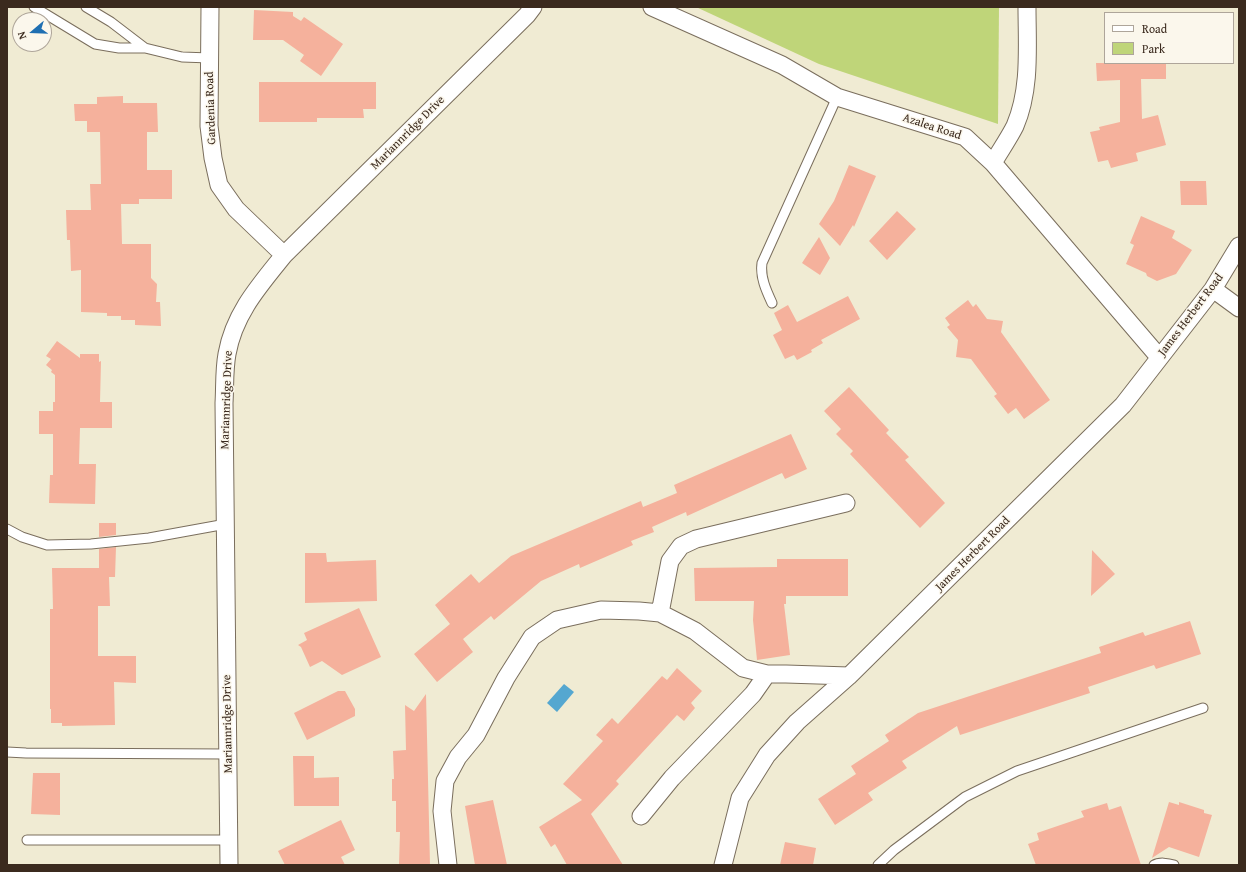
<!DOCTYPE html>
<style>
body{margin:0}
#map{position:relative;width:1246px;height:872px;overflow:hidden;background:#f0ebd3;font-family:"Gentium Book Plus",serif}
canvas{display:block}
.frame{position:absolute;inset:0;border:8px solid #3b2a1e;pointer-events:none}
.legend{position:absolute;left:1104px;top:12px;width:130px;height:52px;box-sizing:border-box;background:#fbf7ec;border:1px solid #aea59a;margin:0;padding:5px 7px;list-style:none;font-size:12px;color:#3b2a1e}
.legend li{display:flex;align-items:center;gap:8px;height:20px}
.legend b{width:20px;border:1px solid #aea59a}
.north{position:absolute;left:12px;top:12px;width:40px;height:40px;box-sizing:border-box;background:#fbf7ec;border:1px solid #aea59a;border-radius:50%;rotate:251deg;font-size:11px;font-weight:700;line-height:16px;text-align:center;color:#3b2a1e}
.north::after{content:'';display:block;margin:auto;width:14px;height:18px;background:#1f6fb2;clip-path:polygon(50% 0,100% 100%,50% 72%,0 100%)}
</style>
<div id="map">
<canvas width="1246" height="872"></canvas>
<div class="frame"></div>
<ul class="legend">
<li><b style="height:5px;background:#fff"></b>Road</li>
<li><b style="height:11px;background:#bfd579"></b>Park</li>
</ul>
<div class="north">N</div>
</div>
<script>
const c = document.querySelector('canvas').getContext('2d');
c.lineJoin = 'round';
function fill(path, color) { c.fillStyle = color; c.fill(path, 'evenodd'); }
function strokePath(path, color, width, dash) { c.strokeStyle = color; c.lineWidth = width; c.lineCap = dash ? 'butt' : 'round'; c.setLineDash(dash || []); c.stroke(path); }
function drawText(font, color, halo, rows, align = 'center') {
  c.font = font + ' "Gentium Book Plus",serif'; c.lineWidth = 3; c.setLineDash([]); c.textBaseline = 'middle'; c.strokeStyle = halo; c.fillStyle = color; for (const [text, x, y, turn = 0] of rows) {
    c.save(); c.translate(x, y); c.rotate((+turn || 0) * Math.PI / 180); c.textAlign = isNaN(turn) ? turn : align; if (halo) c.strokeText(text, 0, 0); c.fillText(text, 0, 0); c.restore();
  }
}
fill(new Path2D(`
 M 696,7 L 999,7 L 998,124 L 819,64 Z`), '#bfd579');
fill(new Path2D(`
 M 564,684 L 574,692 L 557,712 L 547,703 Z`), '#55a7d0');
fill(new Path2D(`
 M 254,10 L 293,12 L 293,16 L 301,21 L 304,17 L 343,44 L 321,76 L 300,61 L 304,55 L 283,40 L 253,40 Z
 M 1096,63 L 1166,63 L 1166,79 L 1141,79 L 1142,119 L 1158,115 L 1166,145 L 1136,153 L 1138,161 L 1111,168 L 1108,160 L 1098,162 L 1090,132 L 1100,130 L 1099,127 L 1120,122 L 1120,80 L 1097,81 Z
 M 259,82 L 376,82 L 376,109 L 363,109 L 364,118 L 317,118 L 317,122 L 259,122 Z
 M 123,96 L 123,103 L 157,103 L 158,132 L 147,132 L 147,170 L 172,170 L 172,199 L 139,199 L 139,204 L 121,204 L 122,244 L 151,244 L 151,278 L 157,284 L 156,302 L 160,302 L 161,326 L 135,325 L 135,320 L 121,320 L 121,316 L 107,316 L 107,313 L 81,312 L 81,270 L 71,271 L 70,240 L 67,240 L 66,210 L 91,210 L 90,184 L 101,184 L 100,132 L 87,132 L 87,121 L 75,121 L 74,104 L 97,104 L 97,97 Z
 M 849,165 L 876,176 L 854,227 L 853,225 L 840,246 L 819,224 L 834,201 Z
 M 1180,181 L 1206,181 L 1207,205 L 1181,205 Z
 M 897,211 L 916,229 L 887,260 L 869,241 Z
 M 1141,216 L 1175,231 L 1172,238 L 1192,250 L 1176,274 L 1157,281 L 1147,276 L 1146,273 L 1126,264 L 1134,245 L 1130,243 Z
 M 819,237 L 830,258 L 820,275 L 802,263 Z
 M 848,296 L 860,319 L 821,340 L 823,343 L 811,350 L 812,352 L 797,360 L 794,355 L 785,359 L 773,335 L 782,330 L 774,313 L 788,305 L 797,322 Z
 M 968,300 L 973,307 L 976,304 L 987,319 L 1003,321 L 1001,332 L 1050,400 L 1024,419 L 1016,408 L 1008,414 L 994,396 L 997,394 L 971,359 L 956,357 L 958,340 L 947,327 L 950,325 L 945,318 Z
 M 57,341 L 80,358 L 80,354 L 99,354 L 99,362 L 101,361 L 100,402 L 112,402 L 112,428 L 80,428 L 79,464 L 96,464 L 95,504 L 49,503 L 50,475 L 53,475 L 53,434 L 39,434 L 39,411 L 53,411 L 53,402 L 55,402 L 55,375 L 51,372 L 52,370 L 46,365 L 51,359 L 46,356 Z
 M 849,387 L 889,430 L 886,433 L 909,457 L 905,460 L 945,503 L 920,528 L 850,454 L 853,451 L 836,434 L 841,429 L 824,411 Z
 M 791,434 L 807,469 L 785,479 L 782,473 L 687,516 L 686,512 L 652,527 L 654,532 L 631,541 L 633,545 L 580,568 L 579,564 L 541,581 L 494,620 L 491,616 L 463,639 L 473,652 L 437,682 L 414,654 L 450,624 L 435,605 L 471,574 L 479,583 L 511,556 L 641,501 L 643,507 L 677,493 L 674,485 Z
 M 99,523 L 116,523 L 116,535 L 99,537 Z
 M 116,547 L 115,577 L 109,577 L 110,606 L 98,606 L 98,656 L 136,656 L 136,683 L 114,682 L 115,725 L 62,726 L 62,723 L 51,723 L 51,709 L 50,709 L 50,609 L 53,609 L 52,568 L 99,568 L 99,549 Z
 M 1092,550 L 1115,574 L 1091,596 Z
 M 305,553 L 326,553 L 327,562 L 376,560 L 377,601 L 305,603 Z
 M 777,559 L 848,559 L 848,596 L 786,596 L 786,604 L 784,604 L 790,655 L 757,660 L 753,620 L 754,601 L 695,601 L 694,568 L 777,567 Z
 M 359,608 L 381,657 L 342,675 L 322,661 L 310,667 L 301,647 L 298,645 L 307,640 L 304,633 Z
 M 1190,621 L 1201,654 L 1156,669 L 1154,665 L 1088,687 L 1090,693 L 960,735 L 957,726 L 902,761 L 907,768 L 868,793 L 873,800 L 835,825 L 818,799 L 856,774 L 851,766 L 889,741 L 885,735 L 918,713 L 1101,653 L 1099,647 L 1143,632 L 1145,636 Z
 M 677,668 L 702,691 L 691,703 L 695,708 L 684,721 L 677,715 L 616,781 L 619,784 L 591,814 L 623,865 L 567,865 L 555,844 L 551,847 L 539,827 L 582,800 L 563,784 L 603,741 L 596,735 L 612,718 L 618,724 L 662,676 L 667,680 Z
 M 338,691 L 345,691 L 355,709 L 355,716 L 307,740 L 294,713 Z
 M 426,694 L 430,865 L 399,865 L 400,832 L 396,832 L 396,801 L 392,801 L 392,779 L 394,779 L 393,751 L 406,750 L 405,705 L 414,711 Z
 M 293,756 L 314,756 L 314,778 L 339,777 L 339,806 L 294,806 Z
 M 33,773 L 60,773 L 60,815 L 31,814 Z
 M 493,800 L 507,865 L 475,865 L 465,806 Z
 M 1169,802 L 1179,805 L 1179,802 L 1204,810 L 1204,813 L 1212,815 L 1199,857 L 1169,847 L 1152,858 Z
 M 1107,803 L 1109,810 L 1121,806 L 1141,865 L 1036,865 L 1028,844 L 1039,840 L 1037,833 L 1084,817 L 1081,811 Z
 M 341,820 L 355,850 L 341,857 L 345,865 L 285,865 L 278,851 Z
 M 785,842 L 816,848 L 813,865 L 780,865 Z`), '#f5b19c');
const service = new Path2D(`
 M 34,7 L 95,44 L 119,48 L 145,48 L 182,57 L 210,58
 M 86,7 L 111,22 L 145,48
 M 772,303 C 766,290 760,277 762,263 L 837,97
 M 7,529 L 22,537 L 47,545 L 91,544 L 149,538 L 226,524
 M 7,752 L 26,753 L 228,754
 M 27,840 L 229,840
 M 878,865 L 894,850 L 965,797 L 1017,771 L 1203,708
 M 1154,865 C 1159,862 1168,863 1174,865`);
const minor = new Path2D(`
 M 210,7 L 209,126 L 213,158 L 219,185 L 236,209 L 284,255
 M 652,7 L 782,65 L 837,97 L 965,137 L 993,163 L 1159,357
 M 993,163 C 1000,151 1009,138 1015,126 C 1031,89 1027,46 1027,7
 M 1213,289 L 1239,308
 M 660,613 L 670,561 L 681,546 L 696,539 L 846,503
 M 641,816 L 672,778 L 753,694 L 767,674
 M 229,865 L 224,403 C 225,387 224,370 227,354 C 234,314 259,286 284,255 L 527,15 L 533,7
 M 448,865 L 442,811 L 445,781 L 458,757 L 476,735 L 506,678 L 532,637 L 557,620 L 601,610 L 639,611 L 660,613 L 695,631 L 743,668 L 767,674 L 786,674 L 849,676
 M 723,865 L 740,798 L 767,755 L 797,722 L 849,676 L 1123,405 L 1213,289 L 1239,246`);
strokePath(service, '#7a6e5d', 11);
strokePath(minor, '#7a6e5d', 19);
strokePath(service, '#fff', 9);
strokePath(minor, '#fff', 17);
drawText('12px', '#3b2a1e', '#fbf7ec', [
 ["Gardenia Road",211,108,-92],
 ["Azalea Road",932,127,18],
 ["Mariannridge Drive",408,133,-45],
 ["James Herbert Road",1191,315,-53],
 ["Mariannridge Drive",227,400,-88],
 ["James Herbert Road",973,554,-45],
 ["Mariannridge Drive",228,724,-91]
]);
</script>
